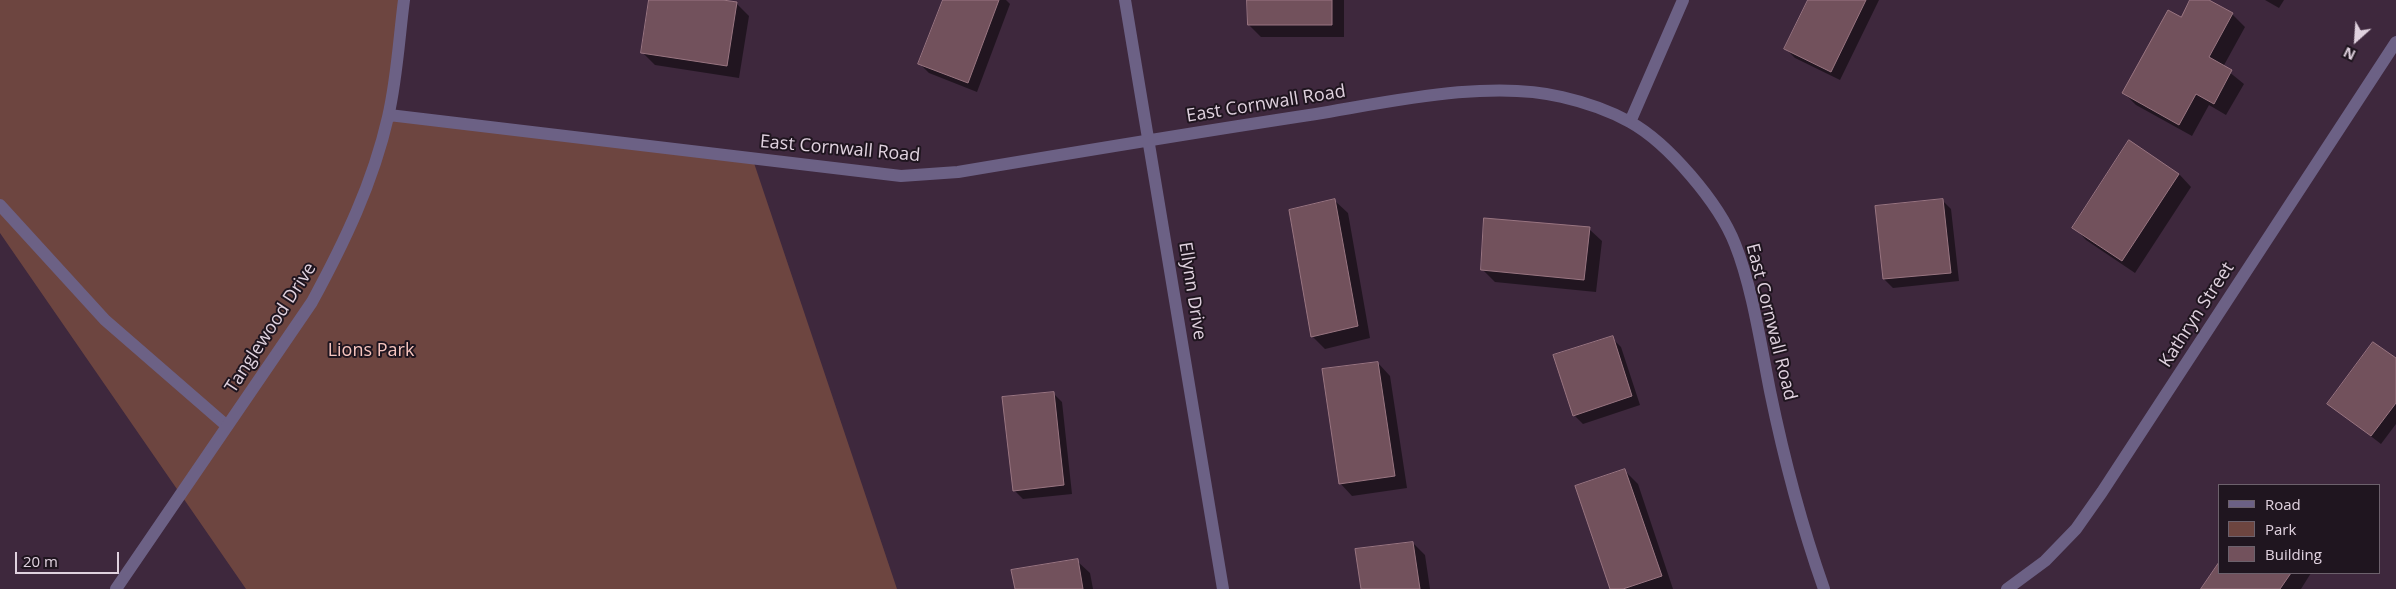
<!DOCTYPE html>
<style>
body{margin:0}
#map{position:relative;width:2396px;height:589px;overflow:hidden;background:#3e283d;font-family:"Open Sans",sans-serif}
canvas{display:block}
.legend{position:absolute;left:2218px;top:484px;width:162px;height:90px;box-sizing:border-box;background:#1f151f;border:1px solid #6c616c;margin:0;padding:6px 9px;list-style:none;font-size:15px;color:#e0d2df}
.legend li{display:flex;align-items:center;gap:10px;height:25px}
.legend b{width:25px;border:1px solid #6c616c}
.north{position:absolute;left:2331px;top:15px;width:50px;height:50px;-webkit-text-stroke:4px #1f151f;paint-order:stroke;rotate:206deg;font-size:14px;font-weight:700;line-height:20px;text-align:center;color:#e0d2df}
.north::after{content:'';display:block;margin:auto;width:18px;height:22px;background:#e0d2df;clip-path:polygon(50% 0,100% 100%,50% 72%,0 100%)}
.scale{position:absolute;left:15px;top:552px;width:104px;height:22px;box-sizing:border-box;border:2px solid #e0d2df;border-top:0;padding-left:6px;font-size:15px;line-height:18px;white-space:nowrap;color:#e0d2df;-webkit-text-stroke:4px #1f151f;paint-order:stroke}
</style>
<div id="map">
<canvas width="2396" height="589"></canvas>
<ul class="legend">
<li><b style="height:6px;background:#6c6185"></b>Road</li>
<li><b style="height:14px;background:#6d4540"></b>Park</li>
<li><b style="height:14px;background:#72515c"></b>Building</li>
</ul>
<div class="north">N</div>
<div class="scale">20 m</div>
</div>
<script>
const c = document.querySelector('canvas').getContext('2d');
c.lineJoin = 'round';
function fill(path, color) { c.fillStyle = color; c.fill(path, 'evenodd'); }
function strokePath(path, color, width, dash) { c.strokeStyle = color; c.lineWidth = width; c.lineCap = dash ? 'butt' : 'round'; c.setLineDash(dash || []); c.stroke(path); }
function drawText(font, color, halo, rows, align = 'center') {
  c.font = font + ' "Open Sans",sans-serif'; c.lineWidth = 4; c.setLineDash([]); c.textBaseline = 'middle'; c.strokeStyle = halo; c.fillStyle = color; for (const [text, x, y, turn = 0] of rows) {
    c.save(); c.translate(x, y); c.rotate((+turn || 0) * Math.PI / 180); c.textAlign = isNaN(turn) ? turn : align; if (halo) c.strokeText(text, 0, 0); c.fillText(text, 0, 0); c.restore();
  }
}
fill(new Path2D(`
 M 0,0 L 404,0 L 389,115 L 753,160 L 897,589 L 246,589 L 0,233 Z`), '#6d4540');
fill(new Path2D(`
 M 650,0 L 715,0 L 736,3 L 749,16 L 739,78 L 655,65 L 642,52 Z
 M 944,0 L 1006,0 L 1010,4 L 977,92 L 929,73 L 920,64 Z
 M 1248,0 L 1344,0 L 1344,37 L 1261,37 L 1249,25 Z
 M 1810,0 L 1879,0 L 1840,80 L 1795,58 L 1786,49 Z
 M 2192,0 L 2207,0 L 2232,14 L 2245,27 L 2223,67 L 2244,84 L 2226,115 L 2209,105 L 2192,136 L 2136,105 L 2124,93 L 2181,19 Z
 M 2265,0 L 2284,0 L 2279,8 Z
 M 2179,174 L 2191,187 L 2135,273 L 2086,240 L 2074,227 Z
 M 1942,200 L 1951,209 L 1959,281 L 1893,288 L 1884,279 Z
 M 1335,201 L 1348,213 L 1370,338 L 1325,349 L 1312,336 Z
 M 1589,229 L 1602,241 L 1596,292 L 1495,282 L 1482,269 Z
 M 1612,338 L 1621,347 L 1640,405 L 1583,424 L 1574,415 Z
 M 2396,360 L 2396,424 L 2381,444 L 2329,404 Z
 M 1378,363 L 1390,376 L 1407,488 L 1352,496 L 1340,483 Z
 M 1053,393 L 1062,402 L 1072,494 L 1023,499 L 1014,490 Z
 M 1625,471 L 1638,484 L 1673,589 L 1611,589 Z
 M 1413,543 L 1425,555 L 1430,589 L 1362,589 Z
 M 1077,561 L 1090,573 L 1093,589 L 1016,589 Z
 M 2220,573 L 2311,573 L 2301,589 L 2203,589 Z`), '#0007');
const building = new Path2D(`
 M 649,0 L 723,0 L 737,2 L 727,66 L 641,53 Z
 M 943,0 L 999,0 L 968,83 L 918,64 Z
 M 1247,0 L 1332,0 L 1332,25 L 1248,25 Z
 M 1808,0 L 1866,0 L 1831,72 L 1784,49 Z
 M 2190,0 L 2209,0 L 2233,13 L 2209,57 L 2232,70 L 2214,104 L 2196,94 L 2179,125 L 2122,93 L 2168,10 L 2181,17 Z
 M 2129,140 L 2179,174 L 2122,261 L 2072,228 Z
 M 1335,199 L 1358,326 L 1311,337 L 1289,210 Z
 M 1943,199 L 1951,273 L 1883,279 L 1875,206 Z
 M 1484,218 L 1590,227 L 1584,280 L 1481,270 Z
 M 1613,336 L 1632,396 L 1573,416 L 1553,355 Z
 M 2373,342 L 2396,358 L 2396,403 L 2371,436 L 2327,404 Z
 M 1378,362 L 1395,476 L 1339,484 L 1322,369 Z
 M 1054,392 L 1064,485 L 1013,491 L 1002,397 Z
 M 1625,469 L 1662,576 L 1623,589 L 1610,589 L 1575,486 Z
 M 1413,542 L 1420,589 L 1361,589 L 1355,549 Z
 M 1078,559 L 1083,589 L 1015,589 L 1011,570 Z
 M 2220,561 L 2220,573 L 2291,573 L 2280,589 L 2201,589 Z`);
fill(building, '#72515c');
strokePath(building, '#997581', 1);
strokePath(new Path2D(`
 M 0,205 L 105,320 L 227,426`), '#6c6185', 12);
strokePath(new Path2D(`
 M 1125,0 L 1223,589
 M 389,115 L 901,176 L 958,172 C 1077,152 1197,132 1316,114 C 1389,102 1490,79 1562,97 C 1584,102 1610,111 1630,122 C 1668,143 1719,203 1735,244 C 1752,286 1761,346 1770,391 C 1784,459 1801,524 1824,589
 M 1630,122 L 1683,0
 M 116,589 L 312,302 C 344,243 373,183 388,117 C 397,79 399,38 404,0
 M 2007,589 L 2045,561 L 2076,529 L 2102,492 L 2396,42`), '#6c6185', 12);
drawText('18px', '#e0d2df', '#1f151f', [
 ["East Cornwall Road",1266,104,-9],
 ["East Cornwall Road",840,149,5],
 ["Ellynn Drive",1192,291,81],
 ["Kathryn Street",2197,315,-57],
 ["East Cornwall Road",1771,322,76],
 ["Tanglewood Drive",271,328,-57]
]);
drawText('18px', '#f7c5bf', '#1f151f', [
 ["Lions Park",371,351]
]);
</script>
